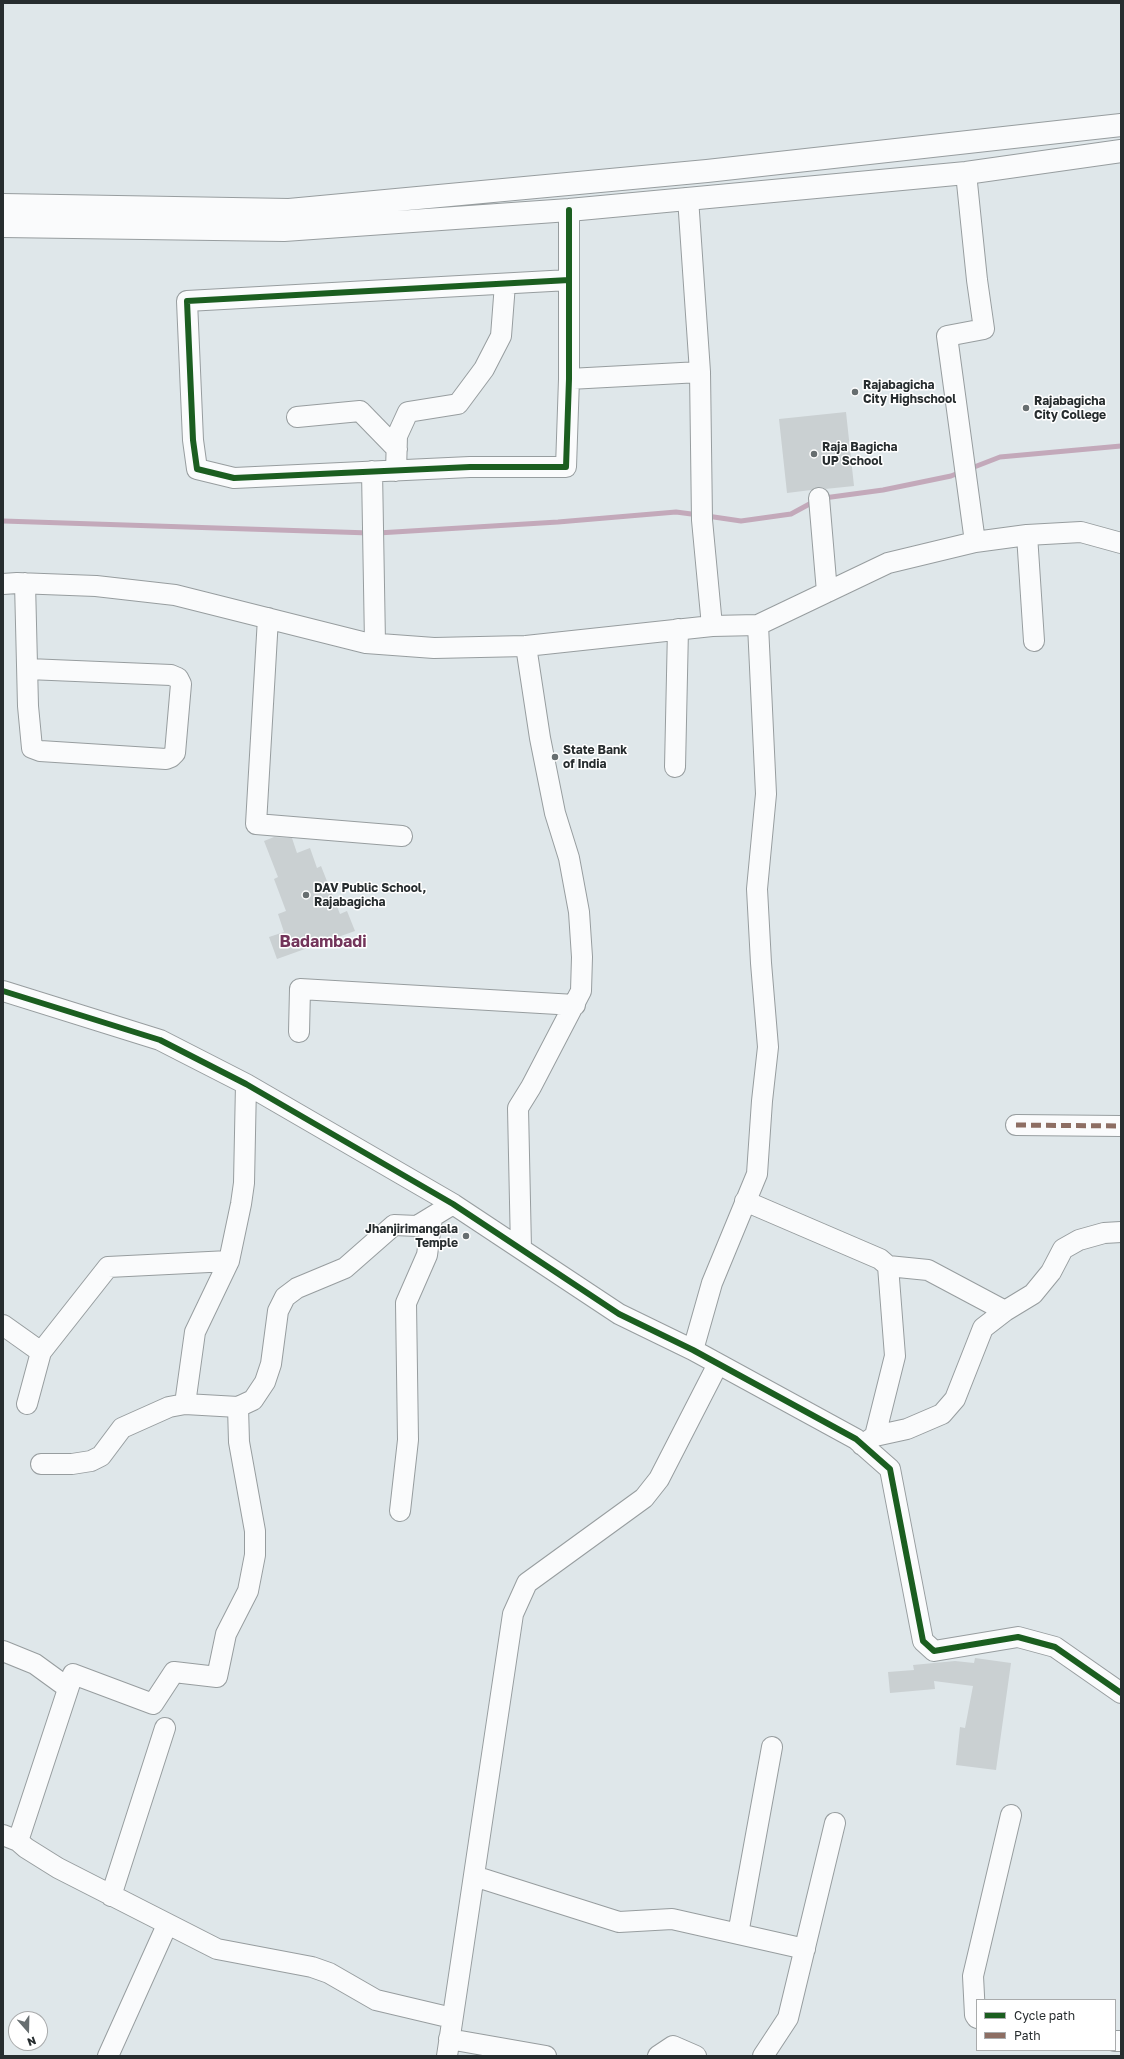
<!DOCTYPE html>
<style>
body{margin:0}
#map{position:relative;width:1124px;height:2059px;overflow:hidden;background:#dfe7ea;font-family:"Golos Text",sans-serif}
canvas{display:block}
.frame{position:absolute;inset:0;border:4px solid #272d2f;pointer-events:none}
.legend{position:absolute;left:976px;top:1999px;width:140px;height:52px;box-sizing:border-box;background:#fff;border:1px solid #a9abac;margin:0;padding:5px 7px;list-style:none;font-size:12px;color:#272d2f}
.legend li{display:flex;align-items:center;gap:8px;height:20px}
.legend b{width:20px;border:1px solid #a9abac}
.north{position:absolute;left:8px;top:2011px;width:40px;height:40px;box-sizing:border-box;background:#fff;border:1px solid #a9abac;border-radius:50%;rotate:160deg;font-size:11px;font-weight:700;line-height:16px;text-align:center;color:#272d2f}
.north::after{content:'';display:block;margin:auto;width:14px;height:18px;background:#676e70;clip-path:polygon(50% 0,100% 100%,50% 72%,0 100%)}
</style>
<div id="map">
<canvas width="1124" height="2059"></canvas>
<div class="frame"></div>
<ul class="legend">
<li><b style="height:5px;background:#1b5e20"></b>Cycle path</li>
<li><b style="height:5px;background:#8d6e63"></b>Path</li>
</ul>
<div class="north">N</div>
</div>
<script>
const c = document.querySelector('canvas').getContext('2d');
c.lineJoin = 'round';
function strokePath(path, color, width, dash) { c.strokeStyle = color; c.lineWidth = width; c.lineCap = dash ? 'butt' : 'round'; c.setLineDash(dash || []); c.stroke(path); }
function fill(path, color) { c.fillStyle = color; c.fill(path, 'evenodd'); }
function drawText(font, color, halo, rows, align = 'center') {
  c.font = font + ' "Golos Text",sans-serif'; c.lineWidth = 3; c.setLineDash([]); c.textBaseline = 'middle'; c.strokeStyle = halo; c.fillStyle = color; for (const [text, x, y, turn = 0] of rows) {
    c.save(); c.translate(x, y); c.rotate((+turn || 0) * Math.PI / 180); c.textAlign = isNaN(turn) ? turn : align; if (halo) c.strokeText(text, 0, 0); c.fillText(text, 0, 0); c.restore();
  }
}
strokePath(new Path2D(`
 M 969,469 L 1000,457 L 1121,446
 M 824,498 L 883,490 L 951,476 L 961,472
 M 707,516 L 741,521 L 791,514 L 815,501
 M 3,521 L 370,533
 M 378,533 L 558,522 L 676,512 L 699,515`), '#c3a9ba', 5);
fill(new Path2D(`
 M 846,412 L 854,486 L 825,489 L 818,487 L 811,490 L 787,493 L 779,419 Z
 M 274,837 L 292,838 L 297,853 L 310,848 L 317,868 L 321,866 L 340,914 L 347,911 L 355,931 L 277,959 L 269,937 L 284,932 L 278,914 L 286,911 L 274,879 L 278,877 L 264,841 Z
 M 975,1658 L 1011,1663 L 996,1770 L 956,1765 L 960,1727 L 965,1728 L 973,1686 L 934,1681 L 935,1689 L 890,1693 L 888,1672 L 914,1670 L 913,1665 L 955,1661 L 974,1663 Z`), '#cad0d2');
const minor = new Path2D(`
 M 966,173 L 977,280 L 984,329 L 947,336 L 975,542
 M 688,198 L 700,372 L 702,520 L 712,626
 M 569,280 L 187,301 L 193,440 L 197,469 L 234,478 L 470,467 L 566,467 L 569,379 L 569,210
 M 569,379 L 700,372
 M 297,417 L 360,411 L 397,449
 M 372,471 L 375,643
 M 396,471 L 397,436 L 408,412 L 458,404 L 484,369 L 501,336 L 505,284
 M 819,498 L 827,592
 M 1027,535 L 1034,641
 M 25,583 L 28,706 L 32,748 L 40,751 L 166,759 L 171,757 L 175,753 L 181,684 L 178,678 L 171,675 L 28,669
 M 3,584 L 17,583 L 96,586 L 175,595 L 366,643 L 434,648 L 526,646 L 712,626 L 758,625 L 888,563 L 975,542 L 1027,535 L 1081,532 L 1121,543
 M 268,618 L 256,824 L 402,836
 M 675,767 L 678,629
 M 3,991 L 160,1040 L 246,1084 L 453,1204 L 619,1314 L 693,1350 L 856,1439 L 890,1469 L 923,1641 L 934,1651 L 1018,1637 L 1055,1647 L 1121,1693
 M 299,1032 L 300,989 L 575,1005
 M 1016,1125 L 1121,1126
 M 745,1201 L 880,1259 L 888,1266 L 928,1270 L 1005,1311
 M 521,1249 L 518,1108 L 531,1087 L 581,991 L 582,957 L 579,912 L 569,858 L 555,813 L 540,738 L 526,646
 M 3,1325 L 41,1352 L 27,1404
 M 693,1350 L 712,1283 L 757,1174 L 762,1101 L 768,1047 L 761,963 L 757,889 L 766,794 L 758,625
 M 41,1352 L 108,1267 L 229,1261
 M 185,1404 L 195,1332 L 229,1261 L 241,1204 L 244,1183 L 246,1084
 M 875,1436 L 895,1356 L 888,1266
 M 862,1445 L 875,1436 L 907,1429 L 942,1414 L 955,1399 L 983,1328 L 1005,1311 L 1033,1294 L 1051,1272 L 1063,1249 L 1079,1240 L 1104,1233 L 1121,1232
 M 41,1464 L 72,1464 L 91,1461 L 101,1456 L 122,1428 L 169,1407 L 185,1404 L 238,1407
 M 400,1511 L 408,1440 L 406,1303 L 427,1255 L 432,1218
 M 3,1651 L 35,1664 L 68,1688
 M 3,1835 L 18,1841 L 26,1848 L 58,1868 L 217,1949 L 312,1967 L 329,1973 L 376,2000 L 452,2018
 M 18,1841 L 73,1674 L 153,1704 L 174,1672 L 217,1677 L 226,1634 L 248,1591 L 255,1555 L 255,1531 L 239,1442 L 238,1407 L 253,1400 L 265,1382 L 271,1364 L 278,1311 L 285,1297 L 297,1288 L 345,1268 L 394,1225 L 417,1226 L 453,1204
 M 474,1876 L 619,1922 L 672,1919 L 805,1949
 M 111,1896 L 165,1728
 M 738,1934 L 772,1747
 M 977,2018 L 975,2015 L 973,1976 L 1011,1815
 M 449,2039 L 546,2056
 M 1115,2041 L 1121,2041
 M 108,2056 L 167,1925
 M 447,2056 L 513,1614 L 527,1583 L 644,1498 L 659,1479 L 718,1364
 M 658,2056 L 673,2046 L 696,2056
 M 763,2056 L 788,2018 L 835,1823`);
const major = new Path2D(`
 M 3,205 L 289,210 L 707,171 L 1121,125
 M 3,226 L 284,230 L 569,210 L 966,173 L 1121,151`);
strokePath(minor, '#979d9f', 22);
strokePath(major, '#979d9f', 24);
strokePath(minor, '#fafbfc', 20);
strokePath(major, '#fafbfc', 22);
strokePath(new Path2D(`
 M 1016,1125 L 1121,1126`), '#8d6e63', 5, [10, 5]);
strokePath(new Path2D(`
 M 569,280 L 187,301 L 193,440 L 197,469 L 234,478 L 470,467 L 566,467 L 569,379 L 569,210
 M 3,991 L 160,1040 L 246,1084 L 453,1204 L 619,1314 L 693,1350 L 856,1439 L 890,1469 L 923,1641 L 934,1651 L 1018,1637 L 1055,1647 L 1121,1693`), '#1b5e20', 6);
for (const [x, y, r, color] of [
 [855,392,4,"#676e70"],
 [1026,408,4,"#676e70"],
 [814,454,4,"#676e70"],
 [555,757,4,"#676e70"],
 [306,895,4,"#676e70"],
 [466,1236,4,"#676e70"]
]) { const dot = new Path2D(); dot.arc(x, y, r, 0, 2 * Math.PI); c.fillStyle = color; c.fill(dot); strokePath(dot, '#fff', 1.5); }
drawText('bold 12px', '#272d2f', '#fff', [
 ["Rajabagicha",863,385],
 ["City Highschool",863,399],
 ["Rajabagicha",1034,401],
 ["City College",1034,415],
 ["Raja Bagicha",822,447],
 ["UP School",822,461],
 ["State Bank",563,750],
 ["of India",563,764],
 ["DAV Public School,",314,888],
 ["Rajabagicha",314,902],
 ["Jhanjirimangala",458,1229,"right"],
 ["Temple",458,1243,"right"]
], 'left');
drawText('bold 16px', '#72345a', '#fff', [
 ["Badambadi",323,942]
]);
</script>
